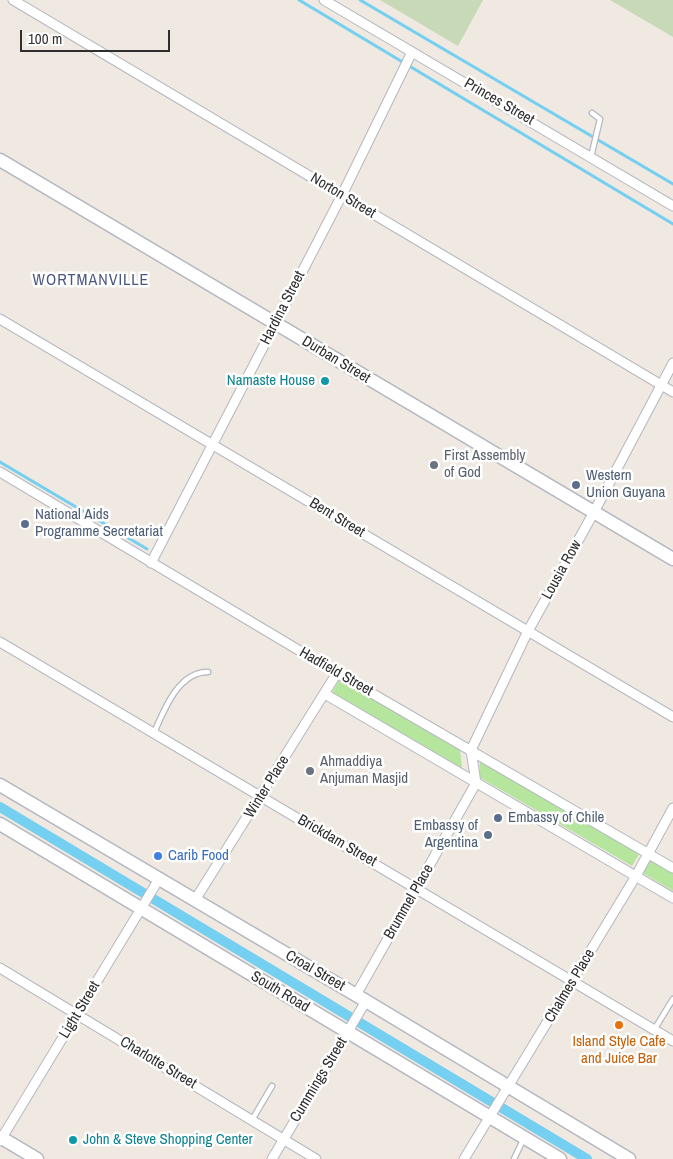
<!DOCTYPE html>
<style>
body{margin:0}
#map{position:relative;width:673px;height:1159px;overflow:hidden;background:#efe9e1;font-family:"Archivo Narrow",sans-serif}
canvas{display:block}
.scale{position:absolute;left:20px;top:30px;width:150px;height:22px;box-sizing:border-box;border:2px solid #2e2e2e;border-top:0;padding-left:6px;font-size:15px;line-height:18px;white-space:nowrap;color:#2e2e2e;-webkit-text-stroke:4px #fff;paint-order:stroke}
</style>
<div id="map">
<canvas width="673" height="1159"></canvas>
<div class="scale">100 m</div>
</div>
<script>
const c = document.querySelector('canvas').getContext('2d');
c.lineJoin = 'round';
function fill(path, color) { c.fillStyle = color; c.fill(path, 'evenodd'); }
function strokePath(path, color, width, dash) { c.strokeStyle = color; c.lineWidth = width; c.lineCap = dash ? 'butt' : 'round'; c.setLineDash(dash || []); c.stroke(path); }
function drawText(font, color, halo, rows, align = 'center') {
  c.font = font + ' "Archivo Narrow",sans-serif'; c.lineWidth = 5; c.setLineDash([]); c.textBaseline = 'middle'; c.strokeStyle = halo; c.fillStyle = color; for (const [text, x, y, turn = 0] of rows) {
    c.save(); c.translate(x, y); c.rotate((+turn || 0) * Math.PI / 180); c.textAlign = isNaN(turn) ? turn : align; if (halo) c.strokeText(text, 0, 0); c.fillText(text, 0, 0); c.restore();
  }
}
fill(new Path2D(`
 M 339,680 L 460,750 L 462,768 L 332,693 Z
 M 480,761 L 639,854 L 632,866 L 479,777 Z
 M 651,860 L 673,873 L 673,891 L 643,873 Z`), '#b6e59e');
fill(new Path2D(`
 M 380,0 L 483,0 L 458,46 Z
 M 610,0 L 673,0 L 673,37 Z`), '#c8d9b8');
strokePath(new Path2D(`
 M 299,0 L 673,224
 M 360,0 L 673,184
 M 0,462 L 147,549`), '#75cff0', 3);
strokePath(new Path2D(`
 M 0,807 L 587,1159`), '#75cff0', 10);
const lane = new Path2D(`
 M 591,157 L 600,119 L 592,113
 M 154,733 C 164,710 178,672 208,672
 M 654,1030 L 673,999
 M 252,1120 L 272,1086
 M 514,1159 L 524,1138`);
const street = new Path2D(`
 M 13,0 L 673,392
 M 324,0 L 673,206
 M 0,319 L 673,717
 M 0,472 L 337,673 L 673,868
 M 151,563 L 342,195 L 412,52
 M 0,642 L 673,1041
 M 325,694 L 673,898
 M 195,900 L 337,673
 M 0,968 L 316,1159
 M 356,995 L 476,783 L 471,750 L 528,631 L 594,512 L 673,363
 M 0,1141 L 159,879
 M 272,1159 L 366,1001
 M 464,1159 L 636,876 L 673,808`);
const secondary = new Path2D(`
 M 0,160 L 673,559
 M 0,785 L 356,995 L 629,1159
 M 0,824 L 560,1159
 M 0,1137 L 37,1159`);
strokePath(lane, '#b4b7c1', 7);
strokePath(street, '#b4b7c1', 11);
strokePath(secondary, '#b4b7c1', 15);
strokePath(lane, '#fff', 4.5);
strokePath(street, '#fff', 9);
strokePath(secondary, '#fff', 12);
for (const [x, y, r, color] of [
 [325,381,5,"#0f9aa8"],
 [434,465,5,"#6b7280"],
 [576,485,5,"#5c6f8a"],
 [25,524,5,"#5c6f8a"],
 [310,771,5,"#6b7280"],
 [498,818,5,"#5c6f8a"],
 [488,835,5,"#5c6f8a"],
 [158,856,5,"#3f7fe0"],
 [619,1025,5,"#e8710a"],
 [73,1140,5,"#0f9aa8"]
]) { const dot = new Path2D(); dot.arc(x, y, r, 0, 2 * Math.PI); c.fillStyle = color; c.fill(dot); strokePath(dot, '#fff', 2); }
drawText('15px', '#2e2e2e', '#fff', [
 ["Princes Street",499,102,30],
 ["Norton Street",343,196,31],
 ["Hardina Street",283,308,-63],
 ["Durban Street",336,360,31],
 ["Bent Street",337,518,31],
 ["Lousia Row",562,570,-61],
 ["Hadfield Street",336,672,30],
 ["Winter Place",267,787,-58],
 ["Brickdam Street",337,841,30],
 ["Brummel Place",409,902,-60],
 ["Croal Street",315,971,30],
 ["Chalmes Place",570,986,-59],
 ["South Road",280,992,31],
 ["Light Street",80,1010,-59],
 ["Charlotte Street",158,1063,31],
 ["Cummings Street",319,1080,-59]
]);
drawText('15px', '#0d838f', '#fff', [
 ["Namaste House",315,381],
 ["John & Steve Shopping Center",83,1140,"left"]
], 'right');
drawText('15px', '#5b616d', '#fff', [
 ["First Assembly",444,456],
 ["of God",444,473],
 ["Ahmaddiya",320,762],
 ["Anjuman Masjid",320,779]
], 'left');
drawText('15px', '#4e5e75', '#fff', [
 ["Western",586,476],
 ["Union Guyana",586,493],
 ["National Aids",35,515],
 ["Programme Secretariat",35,532],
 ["Embassy of Chile",508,818],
 ["Embassy of",478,826,"right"],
 ["Argentina",478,843,"right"]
], 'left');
drawText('15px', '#366cbe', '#fff', [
 ["Carib Food",168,856]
], 'left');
drawText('15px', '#c56008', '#fff', [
 ["Island Style Cafe",619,1042],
 ["and Juice Bar",619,1059]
]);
c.letterSpacing = '1px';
drawText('16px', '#4d5680', '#fff', [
 ["WORTMANVILLE",91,281]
]);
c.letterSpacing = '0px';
</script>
